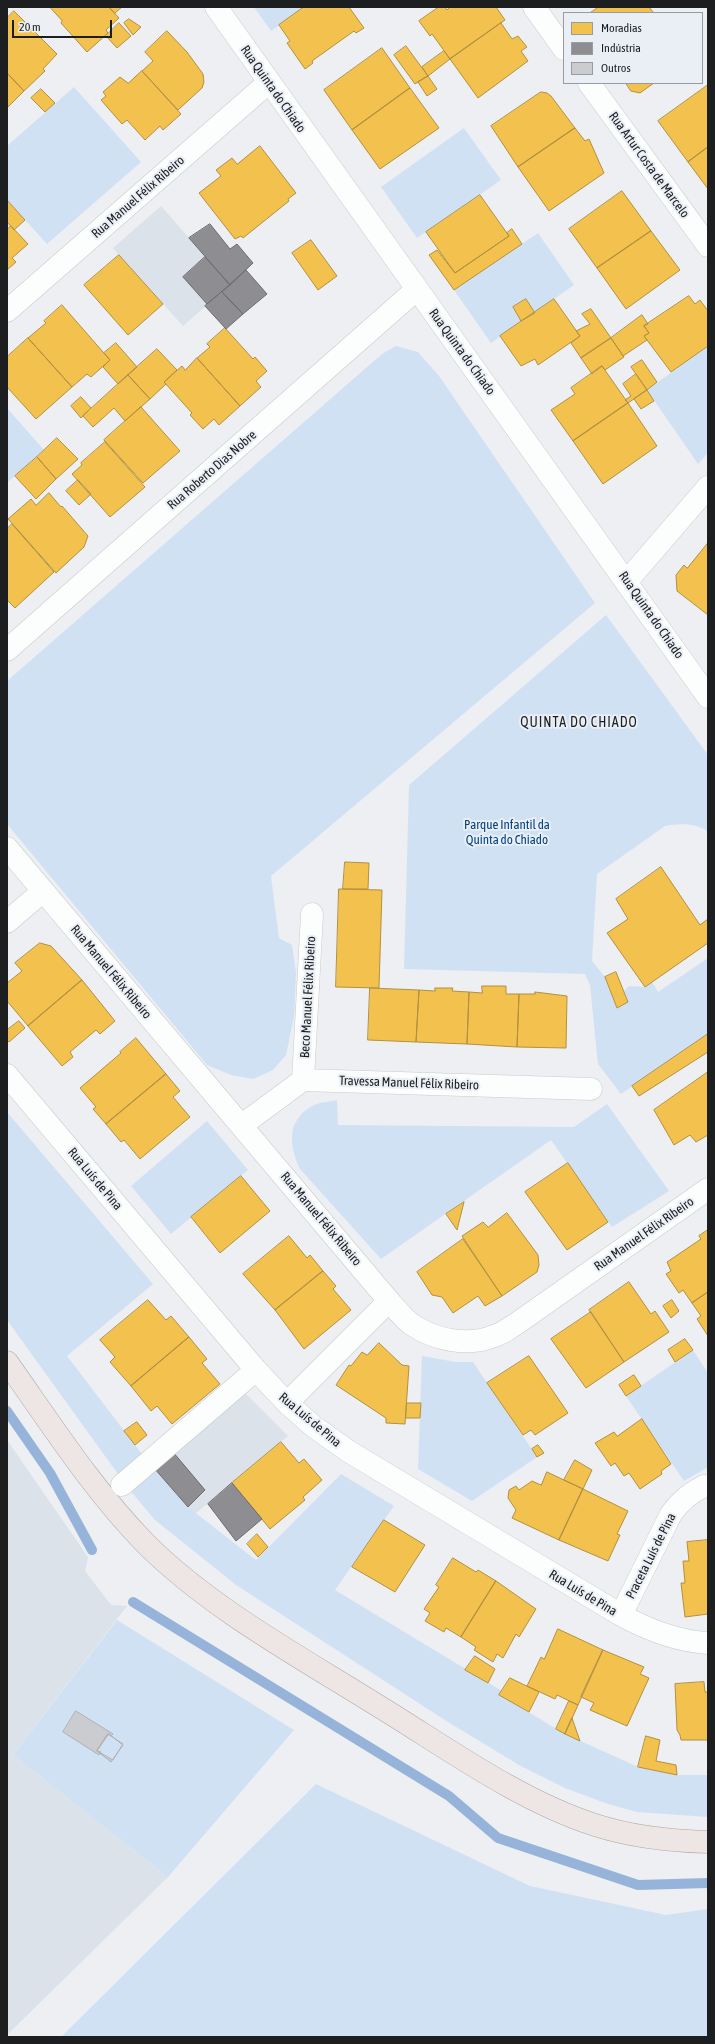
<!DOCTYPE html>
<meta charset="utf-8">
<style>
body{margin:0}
#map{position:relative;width:715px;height:2044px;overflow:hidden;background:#edeff2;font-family:"Asap Condensed",sans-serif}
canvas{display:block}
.frame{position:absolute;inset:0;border:8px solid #1c1e20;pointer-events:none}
.legend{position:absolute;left:563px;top:12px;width:140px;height:72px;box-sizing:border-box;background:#eaeff5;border:1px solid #989ba0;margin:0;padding:5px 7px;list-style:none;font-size:12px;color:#1c1e20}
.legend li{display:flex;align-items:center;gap:8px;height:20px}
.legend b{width:20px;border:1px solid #989ba0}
.scale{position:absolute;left:12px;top:20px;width:100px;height:18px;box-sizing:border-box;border:2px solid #1c1e20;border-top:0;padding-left:5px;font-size:12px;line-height:14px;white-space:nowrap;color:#1c1e20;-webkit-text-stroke:3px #eaeff5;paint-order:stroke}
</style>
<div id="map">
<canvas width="715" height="2044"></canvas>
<div class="frame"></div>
<ul class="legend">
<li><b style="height:11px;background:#f2c14e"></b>Moradias</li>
<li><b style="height:11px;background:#8d8d92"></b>Indústria</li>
<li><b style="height:11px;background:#cbcccf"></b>Outros</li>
</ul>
<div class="scale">20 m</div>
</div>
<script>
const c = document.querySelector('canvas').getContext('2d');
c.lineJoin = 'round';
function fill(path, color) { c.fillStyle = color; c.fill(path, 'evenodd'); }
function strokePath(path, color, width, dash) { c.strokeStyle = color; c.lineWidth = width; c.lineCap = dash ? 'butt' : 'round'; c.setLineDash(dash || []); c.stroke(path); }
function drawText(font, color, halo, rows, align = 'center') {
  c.font = font + ' "Asap Condensed",sans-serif'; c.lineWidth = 4; c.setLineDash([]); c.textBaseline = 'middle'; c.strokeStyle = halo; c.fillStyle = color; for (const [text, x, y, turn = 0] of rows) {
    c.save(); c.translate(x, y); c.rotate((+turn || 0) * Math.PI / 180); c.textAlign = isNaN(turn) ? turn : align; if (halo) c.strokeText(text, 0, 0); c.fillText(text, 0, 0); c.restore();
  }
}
fill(new Path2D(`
 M 161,206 L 230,285 L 183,326 L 113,248 Z
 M 244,1392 L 288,1436 L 195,1514 L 154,1468 Z
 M 7,1440 L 88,1557 L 85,1571 L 111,1605 L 127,1606 L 13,1755 L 168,1877 L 7,2035 Z`), '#dbe2e9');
fill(new Path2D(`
 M 254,7 L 304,7 L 271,31 Z
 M 74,87 L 141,162 L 47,244 L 7,200 L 7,146 Z
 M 464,128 L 501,180 L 417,238 L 381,187 Z
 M 538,233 L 574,285 L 491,343 L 454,290 Z
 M 396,346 L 418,352 L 439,376 L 595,603 L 271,876 L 279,938 L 292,945 L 296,973 L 294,1017 L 286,1055 L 273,1070 L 253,1079 L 231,1075 L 207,1065 L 7,824 L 7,681 L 382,354 Z
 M 708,346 L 708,453 L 698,464 L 647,390 Z
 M 7,408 L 44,450 L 7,483 Z
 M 606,615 L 708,755 L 708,831 C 695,823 679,823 665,826 L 597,874 L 592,961 L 605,977 L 617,1008 L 628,1002 L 624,991 L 629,986 L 645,987 L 652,982 L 658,992 L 708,958 L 708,1034 L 621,1094 L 598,1064 L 590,985 L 585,974 L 404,969 L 409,785 Z
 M 337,1100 L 338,1125 L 574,1127 L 607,1104 L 669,1191 L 612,1227 L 551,1140 L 381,1259 L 300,1169 C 289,1146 286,1121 312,1106 C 319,1102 329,1102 337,1100 Z
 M 7,1112 L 153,1284 L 67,1356 L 145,1458 L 188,1507 L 256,1560 L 341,1474 L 394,1506 L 335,1590 L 502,1691 L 500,1695 L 565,1734 L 638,1767 L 677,1775 L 708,1775 L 708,1817 L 637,1812 L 608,1804 L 565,1788 L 519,1765 L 448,1722 L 236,1585 L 155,1520 L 128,1488 L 7,1320 Z
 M 207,1121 L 248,1170 L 171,1234 L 131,1186 Z
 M 693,1350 L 708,1373 L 708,1467 L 684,1481 L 626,1396 Z
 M 422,1356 L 456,1362 L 473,1362 L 537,1457 L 472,1501 L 418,1469 Z
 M 117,1620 L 294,1730 L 168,1877 L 13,1755 Z
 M 316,1784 L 530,1886 L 666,1915 L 708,1909 L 708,2037 L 61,2037 Z`), '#d1e1f4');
const homes = new Path2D(`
 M 50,7 L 109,7 L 119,18 L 106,30 L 108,33 L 87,52 L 61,23 L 62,21 Z
 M 109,7 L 122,7 L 115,13 Z
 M 304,7 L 349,7 L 364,28 L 356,33 L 354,31 L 312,61 L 313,63 L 305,69 L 287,43 L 290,41 L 279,25 Z
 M 439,7 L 445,7 L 447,10 L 450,7 L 496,7 L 505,20 L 450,59 L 432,34 L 430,36 L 419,21 Z
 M 599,7 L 649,7 L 654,13 L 590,13 Z
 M 14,11 L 57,54 L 43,69 L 45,71 L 24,91 L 7,73 L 7,18 Z
 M 129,19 L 141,27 L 133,35 L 124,23 Z
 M 119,23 L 131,36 L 117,48 L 106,36 Z
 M 501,23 L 512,39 L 518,36 L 527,47 L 521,51 L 528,61 L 478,98 L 450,59 Z
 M 167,31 L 187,52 L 203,74 L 204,82 L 202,88 L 178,110 L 142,71 L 153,61 L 145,52 Z
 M 406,46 L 428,76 L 415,84 L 394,55 Z
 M 382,48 L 410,88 L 352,130 L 324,90 Z
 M 444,51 L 450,59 L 428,76 L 422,67 Z
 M 142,71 L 181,114 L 163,130 L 160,126 L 145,140 L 127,120 L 122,124 L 101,100 L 106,96 L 103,92 L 120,77 L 128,83 Z
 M 7,73 L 24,91 L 7,108 Z
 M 428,76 L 437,89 L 427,96 L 418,82 Z
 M 626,83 L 654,83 L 640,93 L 631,91 Z
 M 708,85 L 708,147 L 688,162 L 658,121 Z
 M 410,88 L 439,128 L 380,169 L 352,130 Z
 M 41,89 L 55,103 L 45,112 L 31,98 Z
 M 541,92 L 547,93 L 551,96 L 575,128 L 518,167 L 491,126 Z
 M 575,128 L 585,141 L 589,139 L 604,173 L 549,211 L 518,167 Z
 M 260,146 L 296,193 L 288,199 L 289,201 L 243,238 L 241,236 L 235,239 L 199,193 L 221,176 L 216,170 L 232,158 L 237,164 Z
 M 708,147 L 708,189 L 688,162 Z
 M 622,191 L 651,231 L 597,268 L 569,229 Z
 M 480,195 L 509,236 L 455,273 L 426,232 Z
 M 7,200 L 25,220 L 14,230 L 7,222 Z
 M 11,226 L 28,244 L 12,258 L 16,262 L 7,270 L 7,227 L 8,228 Z
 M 512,229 L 522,244 L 454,290 L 429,255 L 437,250 L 455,273 L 509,236 L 507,233 Z
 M 651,231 L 680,270 L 626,309 L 597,268 Z
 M 311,240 L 337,276 L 318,290 L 292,253 Z
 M 119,255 L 163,304 L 128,335 L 84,285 Z
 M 689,296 L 695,304 L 700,300 L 708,311 L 708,346 L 671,372 L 644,336 L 649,333 L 644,326 Z
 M 526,299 L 535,313 L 521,321 L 513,307 Z
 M 554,299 L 580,336 L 538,365 L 535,359 L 521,366 L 500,336 Z
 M 62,305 L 110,360 L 91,377 L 87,374 L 72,387 L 28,338 L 46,323 L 44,321 Z
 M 591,309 L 611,338 L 581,358 L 571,343 L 580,336 L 576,331 L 590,324 L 582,314 Z
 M 642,315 L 648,324 L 644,326 L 649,333 L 644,336 L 647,340 L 623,356 L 611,338 Z
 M 225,328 L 253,359 L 255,357 L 267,371 L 256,381 L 261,387 L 240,406 L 197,358 L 210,347 L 207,344 Z
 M 28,338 L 72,387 L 36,419 L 7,387 L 7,357 Z
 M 611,338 L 624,357 L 605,370 L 602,366 L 592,374 L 581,358 Z
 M 116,343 L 137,367 L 118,384 L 103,367 L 110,360 L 104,353 Z
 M 157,349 L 177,370 L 164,382 L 166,384 L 150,399 L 128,375 Z
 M 197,358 L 240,406 L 219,425 L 214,419 L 203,429 L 190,415 L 192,413 L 164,382 L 182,366 L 185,370 Z
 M 642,360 L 657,382 L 647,390 L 631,367 Z
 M 602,366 L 628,403 L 573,441 L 551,410 L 575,394 L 571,388 Z
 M 636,374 L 647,390 L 628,403 L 625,400 L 631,396 L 623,384 Z
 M 128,375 L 150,399 L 125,421 L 114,408 L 93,427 L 83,416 Z
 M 647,390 L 654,401 L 641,409 L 634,399 Z
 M 81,397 L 91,408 L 81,418 L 71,406 Z
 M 628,403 L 657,446 L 603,484 L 573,441 Z
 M 141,407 L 180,451 L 143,483 L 104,440 Z
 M 57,438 L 78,459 L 56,479 L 37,457 Z
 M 105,442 L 145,487 L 110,517 L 72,474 L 82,465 L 81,463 Z
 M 37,457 L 56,479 L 36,499 L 15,476 Z
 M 78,480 L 91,494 L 79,505 L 66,491 Z
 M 49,493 L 61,507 L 62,506 L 88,536 L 84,547 L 56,573 L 8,519 L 31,499 L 36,505 Z
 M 12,524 L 54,572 L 15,608 L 7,600 L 7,529 Z
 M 708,543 L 708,615 L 677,591 L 676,575 L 684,565 L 687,568 Z
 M 345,862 L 369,863 L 368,889 L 343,889 Z
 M 661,867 L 700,925 L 708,919 L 708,943 L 645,987 L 607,933 L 628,919 L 616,899 Z
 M 339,889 L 382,890 L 379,988 L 336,987 Z
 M 40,943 L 51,946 L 82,980 L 28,1026 L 7,1001 L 7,983 L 22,971 L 15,963 Z
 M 616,972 L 628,1002 L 617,1008 L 605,977 Z
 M 82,980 L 115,1021 L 100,1034 L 96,1030 L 70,1052 L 73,1057 L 62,1066 L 28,1026 Z
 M 482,986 L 506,986 L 506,994 L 519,994 L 517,1047 L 467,1044 L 469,992 L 482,993 Z
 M 370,988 L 419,990 L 416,1042 L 368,1040 Z
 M 435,988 L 453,988 L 452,991 L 469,992 L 467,1044 L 416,1042 L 419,990 L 435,991 Z
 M 535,992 L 567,996 L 566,1048 L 517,1047 L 519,994 L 535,994 Z
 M 19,1021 L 25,1028 L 9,1042 L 7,1040 L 7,1030 Z
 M 708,1034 L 708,1052 L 639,1096 L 632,1086 Z
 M 136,1038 L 166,1074 L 106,1124 L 93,1109 L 96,1107 L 80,1088 L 121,1053 L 120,1052 Z
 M 708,1072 L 708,1135 L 696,1142 L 690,1135 L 674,1145 L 654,1110 Z
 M 166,1074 L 180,1091 L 173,1097 L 190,1117 L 140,1159 L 124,1140 L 121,1142 L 106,1124 Z
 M 568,1163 L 608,1222 L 567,1250 L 525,1192 Z
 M 241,1176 L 270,1211 L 220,1253 L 191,1217 Z
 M 464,1202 L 457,1230 L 446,1214 Z
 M 507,1213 L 538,1255 L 539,1265 L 537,1272 L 502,1296 L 462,1236 L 483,1222 L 488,1227 Z
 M 708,1230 L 708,1292 L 692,1303 L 683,1290 L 679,1293 L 666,1274 L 671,1271 L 667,1262 L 701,1239 L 699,1236 Z
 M 289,1236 L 307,1258 L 310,1255 L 323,1271 L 275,1310 L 243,1274 Z
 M 463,1239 L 502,1296 L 485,1306 L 478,1296 L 453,1313 L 442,1297 L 432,1295 L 417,1272 Z
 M 323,1271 L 336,1286 L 333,1289 L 351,1310 L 304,1349 L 275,1310 Z
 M 629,1282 L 651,1314 L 655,1311 L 669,1332 L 624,1362 L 589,1310 Z
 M 708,1292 L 708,1336 L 697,1319 L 701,1316 L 692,1303 Z
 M 148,1300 L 166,1320 L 171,1316 L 189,1337 L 131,1386 L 110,1362 L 115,1357 L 100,1340 Z
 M 672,1300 L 679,1311 L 671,1318 L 663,1306 Z
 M 591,1312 L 624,1362 L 586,1388 L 551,1339 Z
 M 189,1337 L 207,1359 L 202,1363 L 220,1384 L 172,1424 L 157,1406 L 151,1411 L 131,1386 Z
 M 685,1339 L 693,1350 L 675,1362 L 668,1350 Z
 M 379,1343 L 402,1365 L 409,1366 L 405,1424 L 386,1423 L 386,1418 L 336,1385 L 349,1365 L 351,1366 L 362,1352 L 367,1355 Z
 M 529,1356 L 568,1413 L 535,1435 L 531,1430 L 523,1435 L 487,1383 Z
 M 634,1375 L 641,1386 L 626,1396 L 619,1385 Z
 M 407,1403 L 421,1403 L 420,1418 L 406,1418 Z
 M 642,1419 L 671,1464 L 661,1471 L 662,1474 L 640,1489 L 629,1473 L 624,1476 L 615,1463 L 611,1466 L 595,1443 L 614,1432 L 617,1436 Z
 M 137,1422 L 147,1435 L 135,1445 L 124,1431 Z
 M 281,1442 L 299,1463 L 304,1459 L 322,1480 L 303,1497 L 305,1500 L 270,1529 L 232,1483 Z
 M 538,1445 L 544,1453 L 537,1457 L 532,1449 Z
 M 575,1460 L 592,1470 L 583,1489 L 564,1480 Z
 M 547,1472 L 583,1489 L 559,1540 L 512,1518 L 516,1510 L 508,1498 L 509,1490 L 516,1486 L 519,1490 L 532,1481 L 541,1485 Z
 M 583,1489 L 628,1511 L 617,1534 L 620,1535 L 608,1561 L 559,1540 Z
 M 384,1520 L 425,1545 L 395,1592 L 352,1567 Z
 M 257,1534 L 268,1547 L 258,1557 L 247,1544 Z
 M 708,1540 L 708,1614 L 685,1617 L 681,1583 L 685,1583 L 683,1561 L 689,1561 L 687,1542 Z
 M 453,1558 L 476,1572 L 478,1570 L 496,1581 L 461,1637 L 446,1628 L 444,1632 L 425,1621 L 430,1613 L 424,1609 L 439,1587 L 436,1585 Z
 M 496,1581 L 536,1609 L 519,1637 L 516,1634 L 503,1658 L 497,1654 L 493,1662 L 474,1650 L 476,1647 L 461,1637 Z
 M 558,1629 L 603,1650 L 578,1705 L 557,1695 L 555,1699 L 527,1686 L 541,1657 L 544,1659 Z
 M 603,1650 L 644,1667 L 640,1674 L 649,1678 L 627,1726 L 590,1710 L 594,1703 L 581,1697 Z
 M 475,1656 L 495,1669 L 488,1683 L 465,1670 Z
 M 510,1678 L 539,1692 L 529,1712 L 499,1695 Z
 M 704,1682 L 705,1692 L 708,1692 L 708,1740 L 681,1740 L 680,1735 L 677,1730 L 675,1684 Z
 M 569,1701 L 578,1705 L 565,1734 L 556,1729 Z
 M 572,1718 L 580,1741 L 565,1734 Z
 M 646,1736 L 660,1740 L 656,1761 L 676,1765 L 677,1775 L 638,1767 Z`);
fill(homes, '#f2c14e');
strokePath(homes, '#b29040', 1);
const industry = new Path2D(`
 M 210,224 L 230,249 L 237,244 L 253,263 L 230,285 L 189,238 Z
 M 205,257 L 230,285 L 207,304 L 183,277 Z
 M 246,270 L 267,294 L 243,314 L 222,292 Z
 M 222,292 L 243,314 L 226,329 L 205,306 Z
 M 173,1452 L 205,1490 L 188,1507 L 154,1468 Z
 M 232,1483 L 262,1519 L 236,1541 L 208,1504 Z`);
fill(industry, '#8d8d92');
strokePath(industry, '#6b6c70', 1);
strokePath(new Path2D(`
 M 7,1411 L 50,1473 L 92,1550
 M 133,1602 L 449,1796 L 498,1838 L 638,1885 L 708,1883`), '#96b4da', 10);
const building = new Path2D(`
 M 76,1711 L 113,1734 L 111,1736 L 108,1734 L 97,1751 L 101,1752 L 99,1755 L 63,1732 Z
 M 108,1734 L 123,1744 L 113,1760 L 97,1751 Z
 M 109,1734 L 123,1745 L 111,1762 L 97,1751 Z`);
fill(building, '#cbcccf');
strokePath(building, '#afb1b4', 1);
const pedestrian = new Path2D(`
 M 287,1403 L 389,1301
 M 122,1485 L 256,1370`);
const minor = new Path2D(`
 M 216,7 L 708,697
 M 534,7 L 564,49
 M 589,83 L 708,246
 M 7,311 L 268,83
 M 627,581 L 708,487
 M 7,650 L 417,289
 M 7,848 L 389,1301 C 396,1309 403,1318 411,1324 C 435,1340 467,1347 494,1336 C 502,1334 509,1328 516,1324 L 708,1189
 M 7,922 L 43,891
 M 7,1075 L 256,1370 L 287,1403 L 313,1426 L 348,1451 L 621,1615 C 648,1630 676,1641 708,1643
 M 303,1080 L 312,914
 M 242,1125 L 303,1080 L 591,1089
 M 621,1615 L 671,1514 C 680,1501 690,1493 704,1486`);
const primary = new Path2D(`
 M 7,1362 C 51,1424 93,1490 146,1544 C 211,1609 302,1658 380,1707 C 447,1748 520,1801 595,1825 C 632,1837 670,1841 708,1842`);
strokePath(pedestrian, '#c8cacc', 23);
strokePath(minor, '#c8cacc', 23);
strokePath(primary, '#b0a6a4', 23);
strokePath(pedestrian, '#fcfdfd', 22);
strokePath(minor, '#fcfdfd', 22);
strokePath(primary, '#ede6e4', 22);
drawText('13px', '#1c1e20', '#eaeff5', [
 ["Rua Quinta do Chiado",273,89,55],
 ["Rua Artur Costa de Marcelo",649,165,54],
 ["Rua Manuel Félix Ribeiro",138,197,-41],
 ["Rua Quinta do Chiado",462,352,54],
 ["Rua Roberto Dias Nobre",212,470,-41],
 ["Rua Quinta do Chiado",651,615,55],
 ["Rua Manuel Félix Ribeiro",111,972,50],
 ["Beco Manuel Félix Ribeiro",308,997,-87],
 ["Travessa Manuel Félix Ribeiro",409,1083,2],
 ["Rua Luís de Pina",95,1179,50],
 ["Rua Manuel Félix Ribeiro",321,1219,50],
 ["Rua Manuel Félix Ribeiro",644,1234,-35],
 ["Rua Luís de Pina",310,1420,40],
 ["Praceta Luís de Pina",651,1556,-63],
 ["Rua Luís de Pina",583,1593,31]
]);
drawText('13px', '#014282', '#eaeff5', [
 ["Parque Infantil da",507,825],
 ["Quinta do Chiado",507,840]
]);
c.letterSpacing = '1px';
drawText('14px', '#1c1e20', '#eaeff5', [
 ["QUINTA DO CHIADO",579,723]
]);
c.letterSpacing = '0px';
</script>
